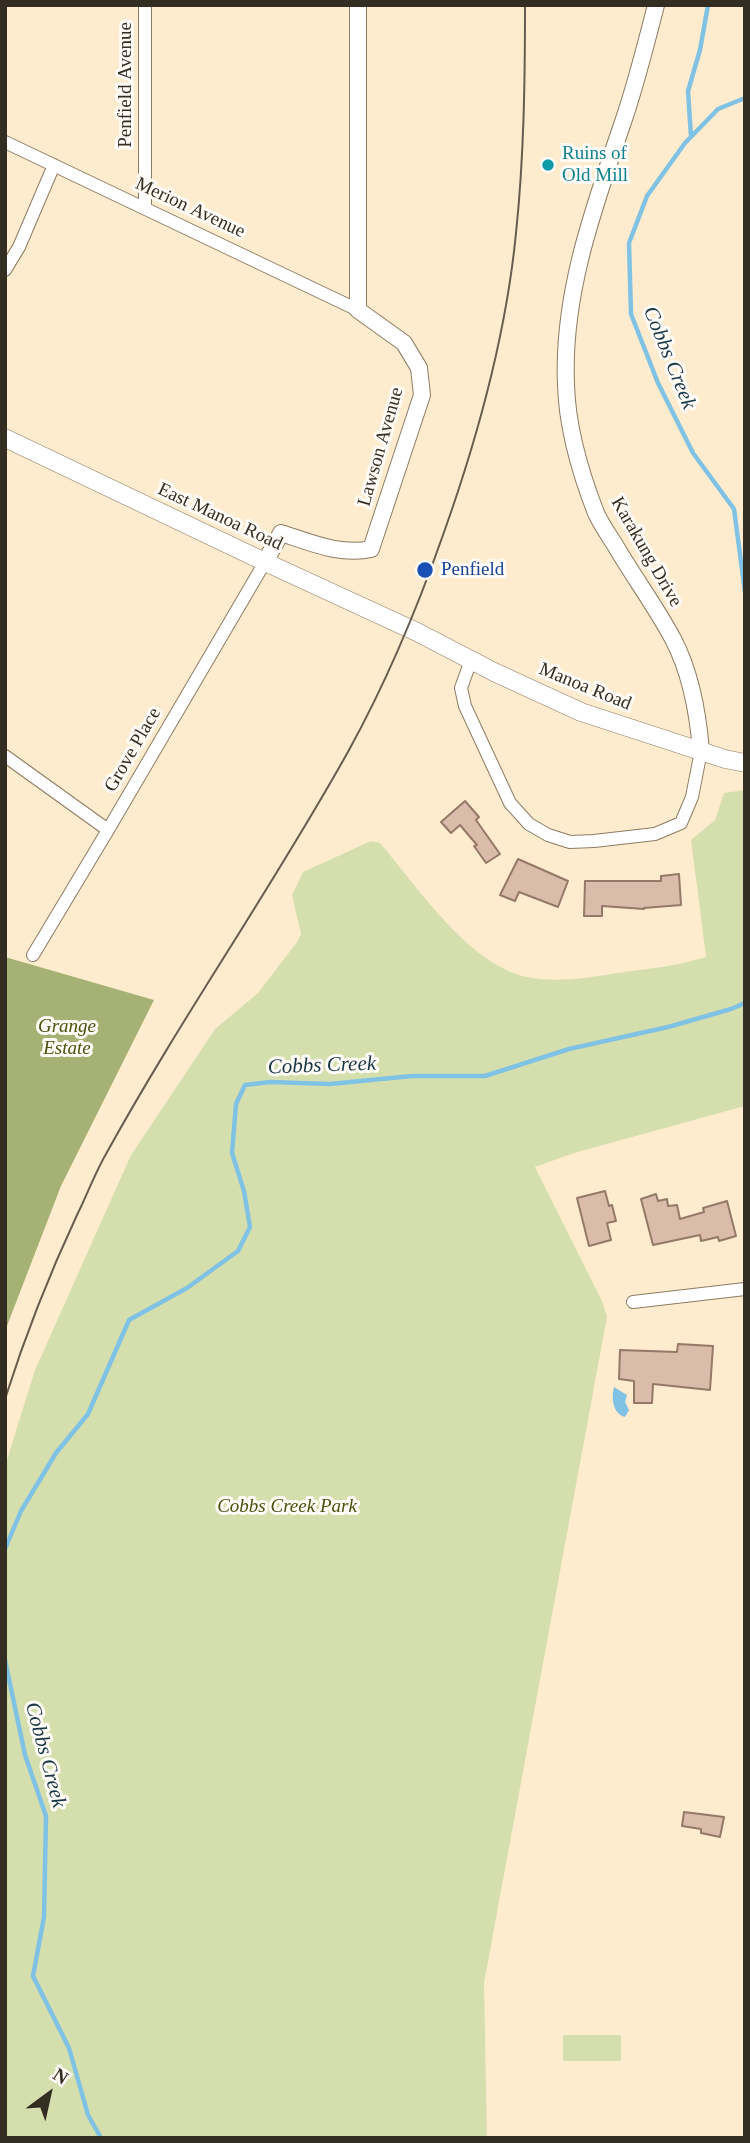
<!DOCTYPE html>
<style>
body{margin:0}
#map{position:relative;width:750px;height:2143px;overflow:hidden;background:#ffeccf;font-family:Georgia,serif}
canvas{display:block}
.frame{position:absolute;inset:0;border:7px solid #342d22;pointer-events:none}
.north{position:absolute;left:14px;top:2059px;width:70px;height:70px;-webkit-text-stroke:5px #fffbf6;paint-order:stroke;rotate:33deg;font-size:19px;font-weight:700;line-height:28px;text-align:center;color:#342d22}
.north::after{content:'';display:block;margin:auto;width:24px;height:32px;background:#342d22;clip-path:polygon(50% 0,100% 100%,50% 72%,0 100%)}
</style>
<div id="map">
<canvas width="750" height="2143"></canvas>
<div class="frame"></div>
<div class="north">N</div>
</div>
<script>
const c = document.querySelector('canvas').getContext('2d');
c.lineJoin = 'round';
function fill(path, color) { c.fillStyle = color; c.fill(path, 'evenodd'); }
function strokePath(path, color, width, dash) { c.strokeStyle = color; c.lineWidth = width; c.lineCap = dash ? 'butt' : 'round'; c.setLineDash(dash || []); c.stroke(path); }
function drawText(font, color, halo, rows, align = 'center') {
  c.font = font + ' Georgia,serif'; c.lineWidth = 6; c.setLineDash([]); c.textBaseline = 'middle'; c.strokeStyle = halo; c.fillStyle = color; for (const [text, x, y, turn = 0] of rows) {
    c.save(); c.translate(x, y); c.rotate((+turn || 0) * Math.PI / 180); c.textAlign = isNaN(turn) ? turn : align; if (halo) c.strokeText(text, 0, 0); c.fillText(text, 0, 0); c.restore();
  }
}
fill(new Path2D(`
 M 745,790 L 745,1106 L 574,1153 L 535,1167 L 602,1301 L 607,1317 L 484,1983 L 487,2138 L 5,2138 L 5,1466 L 35,1370 L 131,1155 L 215,1029 L 258,993 L 297,942 L 301,934 L 292,895 L 303,872 L 371,841 L 380,843 C 417,886 469,965 527,977 C 557,983 587,978 617,973 C 646,969 678,966 706,957 L 691,840 L 715,820 L 724,793 Z
 M 563,2035 L 621,2035 L 621,2061 L 563,2061 Z`), '#d5dfae');
fill(new Path2D(`
 M 5,957 L 154,1000 L 61,1186 L 5,1331 Z`), '#a6b275');
fill(new Path2D(`
 M 614,1387 L 627,1395 L 625,1402 L 629,1410 L 625,1417 C 613,1414 611,1398 614,1387 Z`), '#80c2e4');
strokePath(new Path2D(`
 M 745,98 L 718,109 L 685,143 L 647,196 L 629,243 L 631,314 L 658,383 L 693,453 L 734,509 L 745,592
 M 691,136 L 688,91 L 700,50 L 708,5
 M 5,1549 L 21,1511 L 56,1453 L 88,1414 L 129,1320 L 187,1288 L 238,1251 L 250,1227 L 244,1191 L 232,1153 L 236,1104 L 245,1085 L 270,1082 L 330,1084 L 412,1076 L 485,1076 L 569,1049 L 668,1027 L 731,1009 L 745,1003
 M 5,1660 L 25,1755 L 46,1816 L 44,1917 L 33,1976 L 69,2048 L 88,2115 L 101,2138`), '#80c2e4', 4.5);
const building = new Path2D(`
 M 465,801 L 479,817 L 476,820 L 500,854 L 486,863 L 474,846 L 477,845 L 460,825 L 451,833 L 441,822 Z
 M 518,859 L 568,881 L 558,907 L 519,892 L 515,901 L 500,895 Z
 M 679,874 L 681,905 L 644,908 L 644,909 L 602,906 L 602,916 L 584,916 L 585,881 L 661,881 L 661,876 Z
 M 605,1191 L 609,1206 L 612,1205 L 616,1221 L 607,1223 L 611,1240 L 589,1246 L 577,1198 Z
 M 656,1194 L 658,1201 L 667,1199 L 668,1206 L 677,1205 L 680,1219 L 704,1212 L 703,1208 L 727,1201 L 736,1236 L 719,1241 L 718,1237 L 701,1241 L 700,1235 L 653,1245 L 641,1199 Z
 M 678,1344 L 713,1346 L 710,1390 L 653,1384 L 652,1403 L 634,1403 L 634,1381 L 619,1379 L 620,1350 L 677,1352 Z
 M 684,1812 L 724,1817 L 720,1837 L 701,1833 L 701,1829 L 682,1826 Z`);
fill(building, '#dbbcaa');
strokePath(building, '#957868', 2);
const minor = new Path2D(`
 M 5,142 L 358,310
 M 145,208 L 145,5
 M 5,270 L 19,247 L 54,165
 M 471,660 L 461,688 L 465,706 L 510,803 L 529,824 L 548,835 L 570,842 L 594,841 L 655,834 L 681,823 L 692,797 L 701,751
 M 5,756 L 108,830
 M 33,955 L 108,830 L 265,562
 M 633,1302 L 745,1289`);
const tertiary = new Path2D(`
 M 656,5 C 646,44 636,84 623,122 C 594,207 562,294 566,384 C 567,429 580,472 596,513 C 601,524 608,534 615,545 C 633,576 656,607 673,639 C 691,673 698,713 701,751
 M 265,562 L 281,533 C 309,542 341,556 371,549 L 422,395 L 419,368 L 404,343 L 358,310 L 358,5`);
const secondary = new Path2D(`
 M 5,438 L 265,562 L 417,632 L 494,672 L 581,712 L 725,759 L 745,763`);
strokePath(minor, '#8c7b61', 14);
strokePath(tertiary, '#8c7b61', 18);
strokePath(secondary, '#8c7b61', 19);
strokePath(minor, '#fff', 12);
strokePath(tertiary, '#fff', 16);
strokePath(secondary, '#fff', 18);
strokePath(new Path2D(`
 M 5,1399 C 25,1336 49,1275 77,1215 C 87,1195 95,1173 106,1154 C 182,1016 273,887 349,750 C 387,681 417,609 443,535 C 478,437 506,336 516,233 C 524,157 525,81 525,5`), '#675d4e', 2);
for (const [x, y, r, color] of [
 [548,165,7,"#0f9aa8"],
 [425,570,9,"#1a4fb4"]
]) { const dot = new Path2D(); dot.arc(x, y, r, 0, 2 * Math.PI); c.fillStyle = color; c.fill(dot); strokePath(dot, '#fffbf6', 2.5); }
drawText('19px', '#342d22', '#fffbf6', [
 ["Penfield Avenue",126,85,-90],
 ["Merion Avenue",190,208,25],
 ["Lawson Avenue",381,447,-74],
 ["East Manoa Road",220,517,25],
 ["Karakung Drive",646,552,60],
 ["Manoa Road",585,687,22],
 ["Grove Place",133,750,-60]
]);
drawText('19px', '#0d838f', '#fffbf6', [
 ["Ruins of",562,154],
 ["Old Mill",562,176]
], 'left');
drawText('19px', '#164399', '#fffbf6', [
 ["Penfield",441,570]
], 'left');
drawText('italic 19px', '#49520c', '#fffbf6', [
 ["Grange",67,1027],
 ["Estate",67,1049],
 ["Cobbs Creek Park",287,1507]
]);
drawText('italic 21px', '#183746', '#fffbf6', [
 ["Cobbs Creek",669,358,68],
 ["Cobbs Creek",322,1066,-2],
 ["Cobbs Creek",45,1755,75]
]);
</script>
